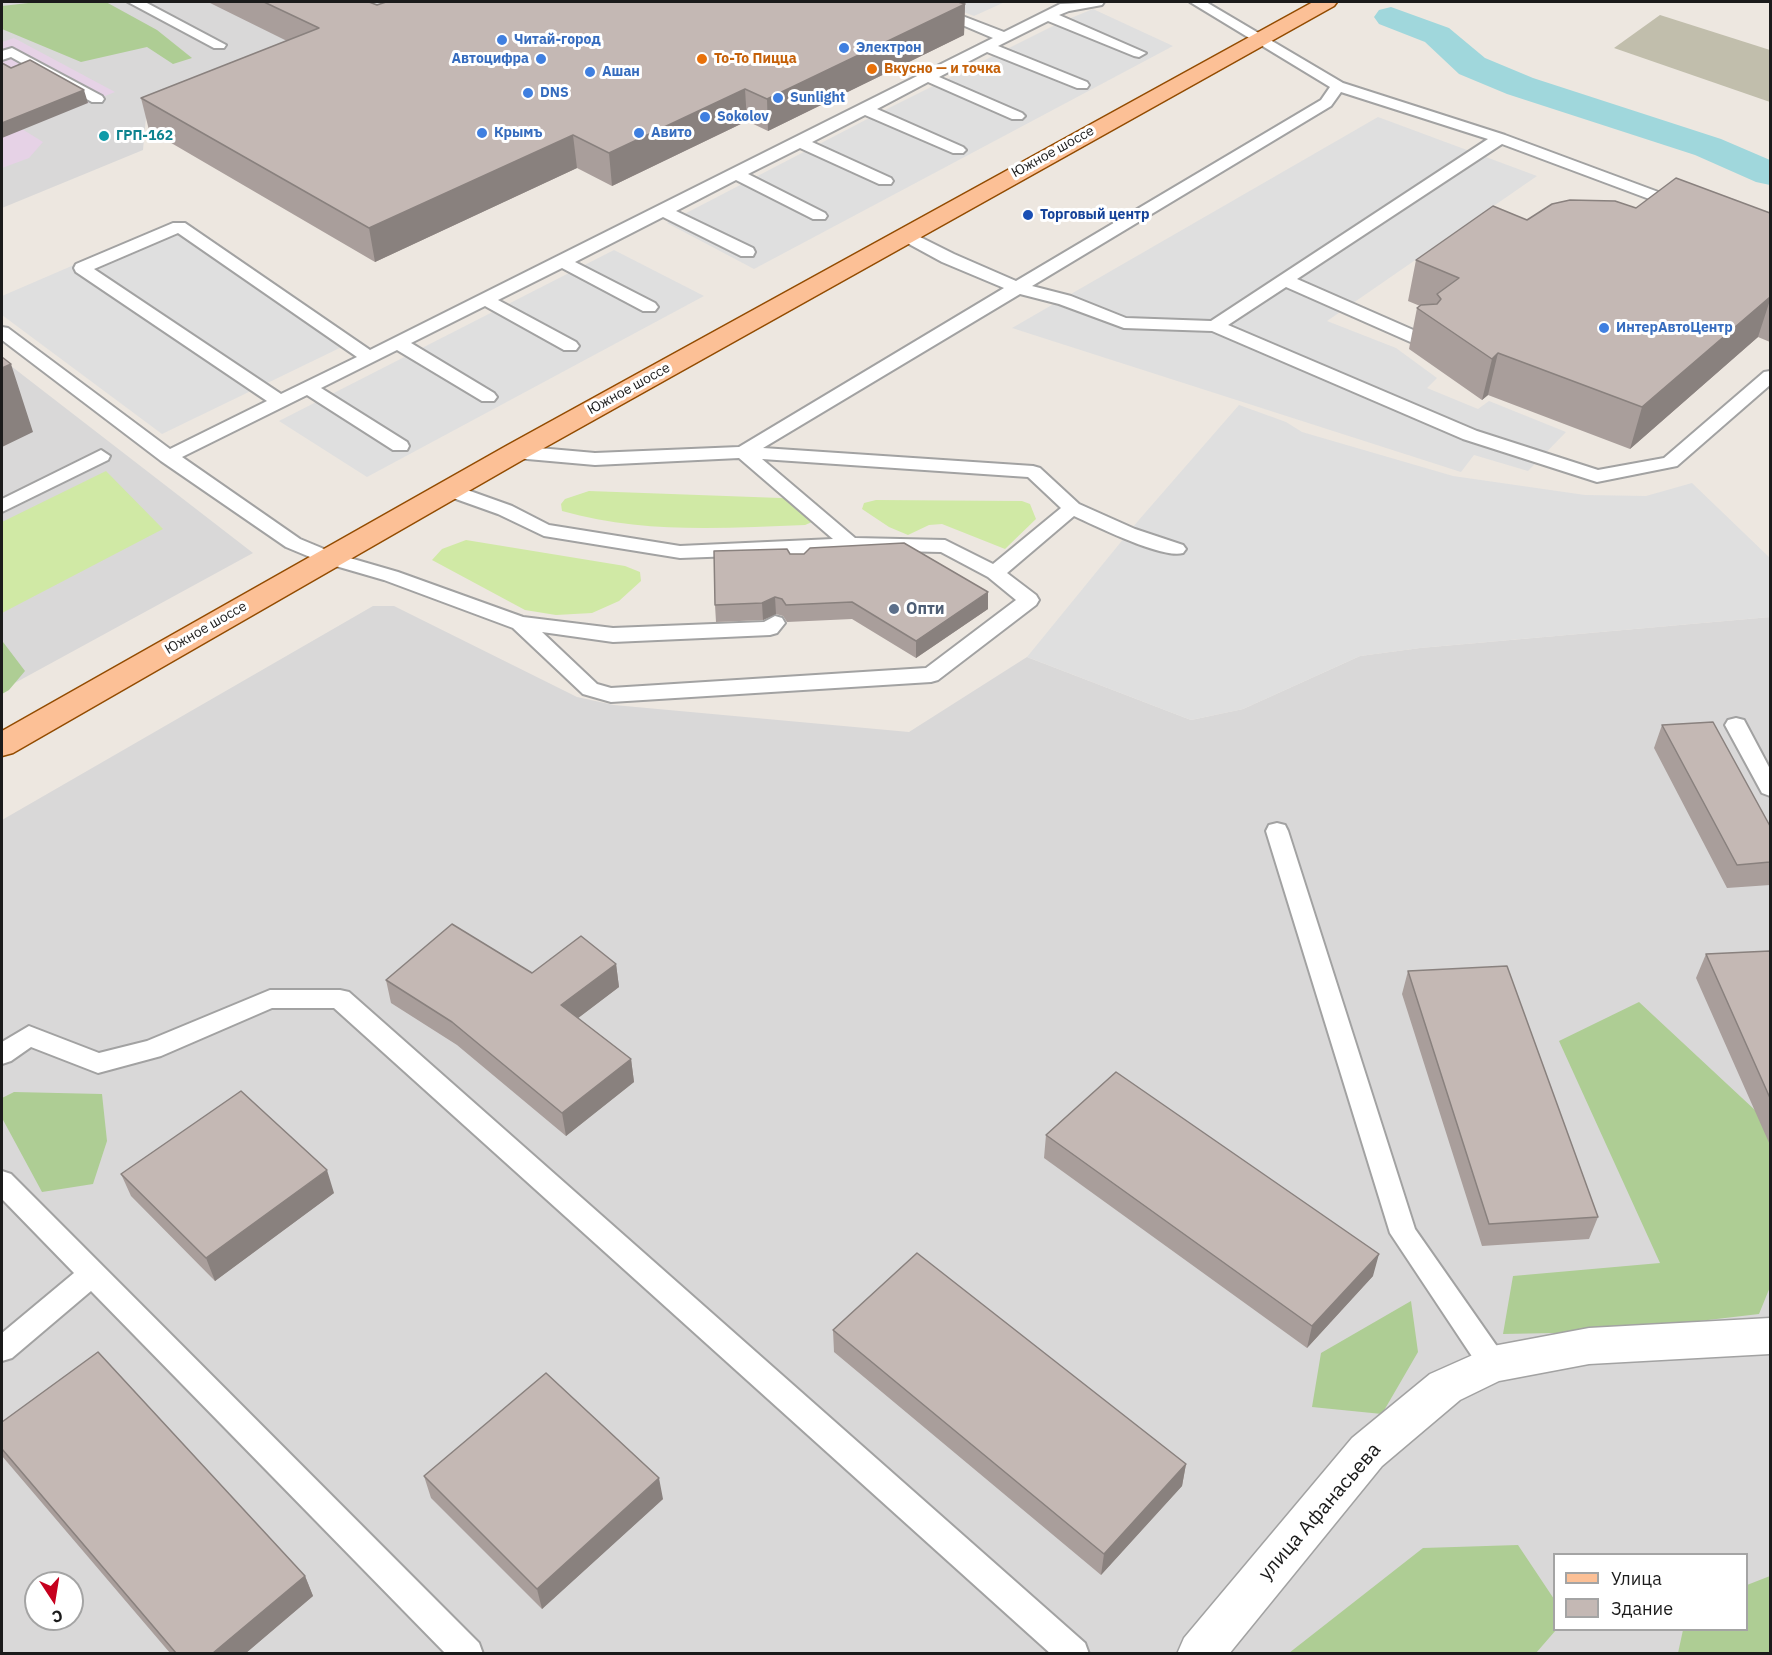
<!DOCTYPE html>
<meta charset="utf-8">
<style>
body{margin:0}
#map{position:relative;width:1772px;height:1655px;overflow:hidden;background:#ede7e0;font-family:"IBM Plex Sans",sans-serif}
canvas{display:block}
.frame{position:absolute;inset:0;border:3px solid #1b1b1b;pointer-events:none}
.legend{position:absolute;left:1553px;top:1553px;width:195px;height:78px;box-sizing:border-box;background:#fff;border:2px solid #a4a4a4;margin:0;padding:8px 10px;list-style:none;font-size:18px;color:#1b1b1b}
.legend li{display:flex;align-items:center;gap:12px;height:30px}
.legend b{width:30px;border:2px solid #a4a4a4}
.north{position:absolute;left:24px;top:1571px;width:60px;height:60px;box-sizing:border-box;background:#fff;border:2px solid #a4a4a4;border-radius:50%;rotate:168deg;font-size:16px;font-weight:700;line-height:24px;text-align:center;color:#1b1b1b}
.north::after{content:'';display:block;margin:auto;width:21px;height:27px;background:#c6001e;clip-path:polygon(50% 0,100% 100%,50% 72%,0 100%)}
</style>
<div id="map">
<canvas width="1772" height="1655"></canvas>
<div class="frame"></div>
<ul class="legend">
<li><b style="height:8px;background:#fcc096"></b>Улица</li>
<li><b style="height:16px;background:#c4b8b4"></b>Здание</li>
</ul>
<div class="north">С</div>
</div>
<script>
const c = document.querySelector('canvas').getContext('2d');
c.lineJoin = 'round';
function fill(path, color) { c.fillStyle = color; c.fill(path, 'evenodd'); }
function strokePath(path, color, width, dash) { c.strokeStyle = color; c.lineWidth = width; c.lineCap = dash ? 'butt' : 'round'; c.setLineDash(dash || []); c.stroke(path); }
function drawText(font, color, halo, rows, align = 'center') {
  c.font = font + ' "IBM Plex Sans",sans-serif'; c.lineWidth = 6; c.setLineDash([]); c.textBaseline = 'middle'; c.strokeStyle = halo; c.fillStyle = color; for (const [text, x, y, turn = 0] of rows) {
    c.save(); c.translate(x, y); c.rotate((+turn || 0) * Math.PI / 180); c.textAlign = isNaN(turn) ? turn : align; if (halo) c.strokeText(text, 0, 0); c.fillText(text, 0, 0); c.restore();
  }
}
fill(new Path2D(`
 M 2,2 L 399,2 L 147,106 L 143,150 L 2,208 Z
 M 2,359 L 253,553 L 2,690 Z
 M 373,606 L 394,606 L 577,697 L 614,705 L 909,732 L 1027,657 L 1191,720 L 1243,709 L 1360,656 L 1420,648 L 1770,617 L 1770,1653 L 2,1653 L 2,820 ZM 1554,1554 L 1746,1554 L 1746,1630 L 1554,1630 ZM 36,1583 L 72,1583 L 72,1619 L 36,1619 Z`), '#d9d8d8');
fill(new Path2D(`
 M 14,38 L 115,92 L 22,129 L 43,142 L 29,158 L 2,168 L 2,42 Z`), '#e6d2e6');
fill(new Path2D(`
 M 1660,15 L 1770,50 L 1770,102 L 1614,48 Z`), '#c1beac');
fill(new Path2D(`
 M 106,471 L 163,529 L 2,613 L 2,522 Z
 M 589,491 L 808,499 L 817,503 L 822,510 L 819,519 L 805,525 C 724,528 642,534 562,511 L 561,504 L 565,499 Z
 M 876,500 L 1022,501 L 1030,504 L 1036,519 L 1005,549 L 942,524 L 929,525 L 908,535 L 889,527 L 862,509 L 864,503 Z
 M 466,540 L 625,566 L 640,572 L 641,581 L 619,601 L 592,613 L 556,615 L 525,610 L 432,560 L 442,549 Z`), '#d0e9a5');
fill(new Path2D(`
 M 37,2 L 106,2 L 157,30 L 192,58 L 173,64 L 147,47 L 81,62 L 2,29 L 2,6 Z
 M 3,642 L 25,671 L 9,690 L 2,694 Z
 M 1639,1002 L 1756,1111 L 1770,1142 L 1770,1287 L 1759,1314 L 1606,1332 L 1503,1334 L 1513,1276 L 1660,1263 L 1559,1041 Z
 M 14,1092 L 102,1094 L 107,1141 L 93,1184 L 42,1192 L 2,1118 L 2,1098 Z
 M 1411,1301 L 1418,1352 L 1382,1414 L 1312,1407 L 1321,1353 Z
 M 1518,1545 L 1554,1599 L 1556,1630 L 1536,1653 L 1289,1653 L 1423,1548 Z
 M 1770,1576 L 1770,1653 L 1678,1653 L 1683,1630 L 1746,1630 L 1747,1585 Z`), '#aecd94');
fill(new Path2D(`
 M 938,2 L 1005,2 L 974,16 Z
 M 1093,9 L 1173,46 L 754,269 L 667,223 L 877,114 L 1061,22 Z
 M 1378,117 L 1537,176 L 1327,321 L 1396,348 L 1437,378 L 1427,388 L 1478,409 L 1489,401 L 1566,432 L 1528,471 L 1474,455 L 1461,472 L 1012,328 Z
 M 169,224 L 350,343 L 162,434 L 2,315 L 2,296 Z
 M 614,250 L 704,296 L 367,477 L 279,421 Z
 M 1239,405 L 1286,422 L 1302,432 L 1453,476 L 1585,495 L 1646,496 L 1692,483 L 1770,558 L 1770,617 L 1420,648 L 1360,656 L 1243,709 L 1191,720 L 1027,657 L 1138,521 Z`), '#dfdfdf');
fill(new Path2D(`
 M 1391,7 L 1449,28 L 1485,58 L 1533,78 L 1721,139 L 1770,160 L 1770,185 L 1756,182 L 1695,155 L 1507,94 L 1459,74 L 1425,42 L 1379,24 L 1374,17 L 1379,10 Z`), '#a0d7dc');
const service = new Path2D(`
 M 128,2 L 145,2 L 226,45 L 224,48 L 214,48 Z
 M 908,2 L 926,2 L 1004,32 L 1060,4 L 1104,2 L 1102,5 L 1069,11 L 1059,15 L 1146,53 L 1139,57 L 1134,56 L 1048,21 L 998,46 L 1087,82 L 1089,85 L 1087,88 L 1077,88 L 987,52 L 939,77 L 1022,113 L 1025,116 L 1022,119 L 1012,119 L 928,82 L 877,109 L 963,147 L 966,150 L 963,153 L 953,153 L 865,115 L 812,142 L 891,178 L 893,181 L 891,184 L 879,184 L 800,148 L 748,174 L 825,213 L 827,216 L 825,219 L 813,219 L 736,180 L 676,211 L 753,248 L 755,252 L 753,256 L 741,256 L 663,217 L 575,262 L 655,303 L 658,307 L 655,311 L 643,311 L 562,268 L 498,300 L 576,342 L 579,346 L 576,350 L 564,350 L 485,306 L 411,343 L 494,393 L 497,397 L 494,401 L 482,401 L 397,350 L 321,388 L 407,442 L 409,446 L 407,450 L 393,450 L 307,395 L 182,457 L 300,539 L 336,554 L 398,572 L 523,617 L 613,628 L 764,622 L 775,616 L 782,618 L 785,623 L 777,633 L 770,635 L 613,642 L 542,632 L 597,684 L 611,688 L 926,668 L 1016,600 L 988,577 L 941,552 L 850,550 L 807,553 L 808,565 L 805,569 L 791,569 L 788,554 L 680,558 L 544,536 L 498,514 L 442,494 L 440,490 L 449,484 L 456,486 L 512,506 L 549,525 L 680,546 L 833,539 L 739,458 L 595,465 L 516,458 L 507,452 L 516,446 L 595,453 L 739,447 L 1004,288 L 942,262 L 898,238 L 896,235 L 898,232 L 910,232 L 954,254 L 1016,281 L 1321,100 L 1330,87 L 1190,2 L 1206,2 L 1343,83 L 1505,135 L 1688,203 L 1690,206 L 1688,209 L 1676,209 L 1502,144 L 1297,279 L 1427,336 L 1430,340 L 1427,344 L 1415,344 L 1286,287 L 1228,325 L 1477,431 L 1598,470 L 1664,458 L 1764,372 L 1770,371 L 1770,385 L 1677,466 L 1597,482 L 1463,439 L 1212,331 L 1124,328 L 1059,304 L 1020,294 L 763,448 L 1033,466 L 1040,468 L 1079,504 L 1135,529 L 1183,545 L 1186,549 L 1183,553 C 1162,559 1096,526 1074,516 L 1007,573 L 1036,595 L 1039,600 L 1036,605 L 938,680 L 931,682 L 611,702 L 583,694 L 513,628 L 384,580 L 322,562 L 286,547 L 161,461 L 2,340 L 2,327 L 8,328 L 170,449 L 267,401 L 76,272 L 74,268 L 76,264 L 173,223 L 185,223 L 370,350 L 993,38 ZM 1341,92 L 1488,139 L 1211,321 L 1126,318 L 1071,296 L 1032,286 L 1331,106 ZM 178,233 L 357,357 L 281,394 L 94,269 ZM 762,459 L 1028,477 L 1061,508 L 993,564 L 945,540 L 855,538 Z
 M 12,48 L 102,96 L 104,99 L 102,102 L 92,102 L 11,57 L 2,60 L 2,51 Z
 M 101,450 L 110,456 L 108,460 L 2,512 L 2,499 Z
 M 1736,718 L 1744,720 L 1770,769 L 1770,796 L 1762,793 L 1725,725 L 1728,720 Z
 M 1277,823 L 1285,825 L 1288,831 L 1415,1229 L 1503,1355 L 1507,1364 L 1503,1373 L 1493,1376 L 1483,1373 L 1390,1233 L 1266,831 L 1269,825 Z
 M 270,990 L 340,990 L 349,992 L 1085,1643 L 1089,1654 L 1051,1654 L 334,1008 L 272,1008 L 161,1056 L 98,1073 L 31,1047 L 11,1061 L 2,1064 L 2,1042 L 29,1026 L 99,1053 L 147,1041 Z
 M 2,1171 L 11,1174 L 479,1643 L 483,1654 L 446,1654 L 91,1291 L 12,1358 L 2,1361 L 2,1333 L 74,1273 L 2,1199 Z`);
const minor = new Path2D(`
 M 1770,1318 L 1770,1354 L 1589,1364 L 1499,1381 L 1460,1400 L 1382,1466 L 1229,1654 L 1177,1654 L 1184,1638 L 1352,1438 L 1430,1374 L 1493,1346 L 1589,1328 Z`);
const primary = new Path2D(`
 M 1313,2 L 1337,2 L 1334,6 L 526,458 L 13,753 L 2,756 L 2,731 L 506,446 Z`);
strokePath(service, '#a2a2a2', 4);
strokePath(minor, '#a2a2a2', 3);
strokePath(primary, '#924b00', 3);
fill(service, '#fff');
fill(minor, '#fff');
fill(primary, '#fcc096');
fill(new Path2D(`
 M 208,2 L 369,2 L 377,5 L 965,4 L 964,35 L 768,131 L 747,121 L 612,186 L 577,168 L 375,262 L 149,130 L 141,98 L 287,41 Z
 M 1636,208 L 1770,213 L 1770,342 L 1758,337 L 1630,449 L 1488,395 L 1482,400 L 1409,349 L 1417,308 L 1420,306 L 1408,301 L 1416,260 L 1527,220 Z
 M 790,554 L 988,609 L 916,658 L 852,619 L 787,622 L 783,616 L 776,614 L 763,620 L 716,622 L 715,605 Z
 M 1662,725 L 1770,826 L 1770,885 L 1727,888 L 1654,748 Z
 M 1770,951 L 1770,1145 L 1696,978 L 1706,954 Z
 M 616,964 L 619,987 L 578,1018 L 631,1059 L 634,1082 L 566,1136 L 457,1045 L 391,1003 L 386,980 L 532,973 Z
 M 1408,971 L 1598,1217 L 1589,1239 L 1482,1246 L 1402,994 Z
 M 1046,1135 L 1373,1276 L 1307,1348 L 1044,1158 Z
 M 121,1174 L 334,1193 L 215,1281 L 131,1196 Z
 M 833,1330 L 1186,1464 L 1182,1486 L 1101,1575 L 834,1352 Z
 M 2,1422 L 305,1576 L 313,1596 L 246,1653 L 170,1653 L 2,1456 Z
 M 424,1476 L 663,1499 L 542,1609 L 431,1498 Z`), '#a99e9b');
fill(new Path2D(`
 M 965,4 L 964,35 L 768,131 L 767,99 Z
 M 745,89 L 747,121 L 612,186 L 609,153 Z
 M 84,90 L 88,103 L 2,138 L 2,123 Z
 M 573,135 L 577,168 L 375,262 L 369,228 Z
 M 1770,297 L 1770,300 L 1758,337 L 1630,449 L 1642,407 Z
 M 1498,353 L 1488,395 L 1482,400 L 1492,359 Z
 M 11,364 L 33,432 L 2,447 L 2,368 Z
 M 988,592 L 988,609 L 916,658 L 916,641 Z
 M 775,597 L 776,614 L 763,620 L 762,603 Z
 M 616,964 L 619,987 L 565,1028 L 561,1005 Z
 M 631,1059 L 634,1082 L 566,1136 L 562,1113 Z
 M 327,1170 L 334,1193 L 215,1281 L 206,1258 Z
 M 1379,1254 L 1373,1276 L 1307,1348 L 1312,1326 Z
 M 1186,1464 L 1182,1486 L 1101,1575 L 1104,1554 Z
 M 659,1478 L 663,1499 L 542,1609 L 537,1589 Z
 M 305,1576 L 313,1596 L 246,1653 L 213,1653 Z`), '#89817e');
const building = new Path2D(`
 M 264,2 L 369,2 L 377,5 L 386,2 L 958,2 L 965,4 L 767,99 L 745,89 L 609,153 L 573,135 L 369,228 L 141,98 L 319,28 Z
 M 30,60 L 84,90 L 2,123 L 2,63 L 11,68 Z
 M 1676,178 L 1770,213 L 1770,297 L 1642,407 L 1498,353 L 1492,359 L 1417,308 L 1421,305 L 1437,304 L 1441,299 L 1437,294 L 1459,278 L 1416,260 L 1493,206 L 1527,220 L 1552,204 L 1570,200 L 1615,201 L 1636,208 Z
 M 2,357 L 11,364 L 2,368 Z
 M 904,543 L 988,592 L 916,641 L 852,602 L 786,605 L 782,599 L 775,597 L 762,603 L 715,605 L 714,551 L 787,549 L 790,554 L 804,554 L 810,548 Z
 M 1713,722 L 1770,826 L 1770,862 L 1737,865 L 1662,725 Z
 M 452,924 L 532,973 L 581,936 L 616,964 L 561,1005 L 631,1059 L 562,1113 L 452,1022 L 386,980 Z
 M 1770,951 L 1770,1098 L 1706,954 Z
 M 1507,966 L 1598,1217 L 1489,1224 L 1408,971 Z
 M 1116,1072 L 1379,1254 L 1312,1326 L 1046,1135 Z
 M 241,1091 L 327,1170 L 206,1258 L 121,1174 Z
 M 917,1253 L 1186,1464 L 1104,1554 L 833,1330 Z
 M 98,1352 L 305,1576 L 213,1653 L 176,1653 L 2,1449 L 2,1422 Z
 M 546,1373 L 659,1478 L 537,1589 L 424,1476 Z`);
fill(building, '#c4b8b4');
strokePath(building, '#89817e', 1.5);
for (const [x, y, r, color] of [
 [502,40,6,"#3f7fe0"],
 [844,48,6,"#3f7fe0"],
 [541,59,6,"#3f7fe0"],
 [702,59,6,"#e8710a"],
 [872,69,6,"#e8710a"],
 [590,72,6,"#3f7fe0"],
 [528,93,6,"#3f7fe0"],
 [778,98,6,"#3f7fe0"],
 [705,117,6,"#3f7fe0"],
 [482,133,6,"#3f7fe0"],
 [639,133,6,"#3f7fe0"],
 [104,136,6,"#0f9aa8"],
 [1028,215,6,"#1a4fb4"],
 [1604,328,6,"#3f7fe0"],
 [894,609,6,"#5c6f8a"]
]) { const dot = new Path2D(); dot.arc(x, y, r, 0, 2 * Math.PI); c.fillStyle = color; c.fill(dot); strokePath(dot, '#fff', 2); }
drawText('bold 14px', '#366cbe', '#fff', [
 ["Читай-город",514,40],
 ["Электрон",856,48],
 ["Автоцифра",529,59,"right"],
 ["Ашан",602,72],
 ["DNS",540,93],
 ["Sunlight",790,98],
 ["Sokolov",717,117],
 ["Крымъ",494,133],
 ["Авито",651,133],
 ["ИнтерАвтоЦентр",1616,328]
], 'left');
drawText('bold 14px', '#c56008', '#fff', [
 ["То-То Пицца",714,59],
 ["Вкусно — и точка",884,69]
], 'left');
drawText('bold 14px', '#0d838f', '#fff', [
 ["ГРП-162",116,136]
], 'left');
drawText('14px', '#1b1b1b', '#fff', [
 ["Южное шоссе",1053,152,-29],
 ["Южное шоссе",629,389,-29],
 ["Южное шоссе",206,628,-30]
]);
drawText('bold 14px', '#164399', '#fff', [
 ["Торговый центр",1040,215]
], 'left');
drawText('bold 16px', '#4e5e75', '#fff', [
 ["Опти",906,609]
], 'left');
drawText('20px', '#1b1b1b', '#fff', [
 ["улица Афанасьева",1320,1512,-49]
]);
</script>
